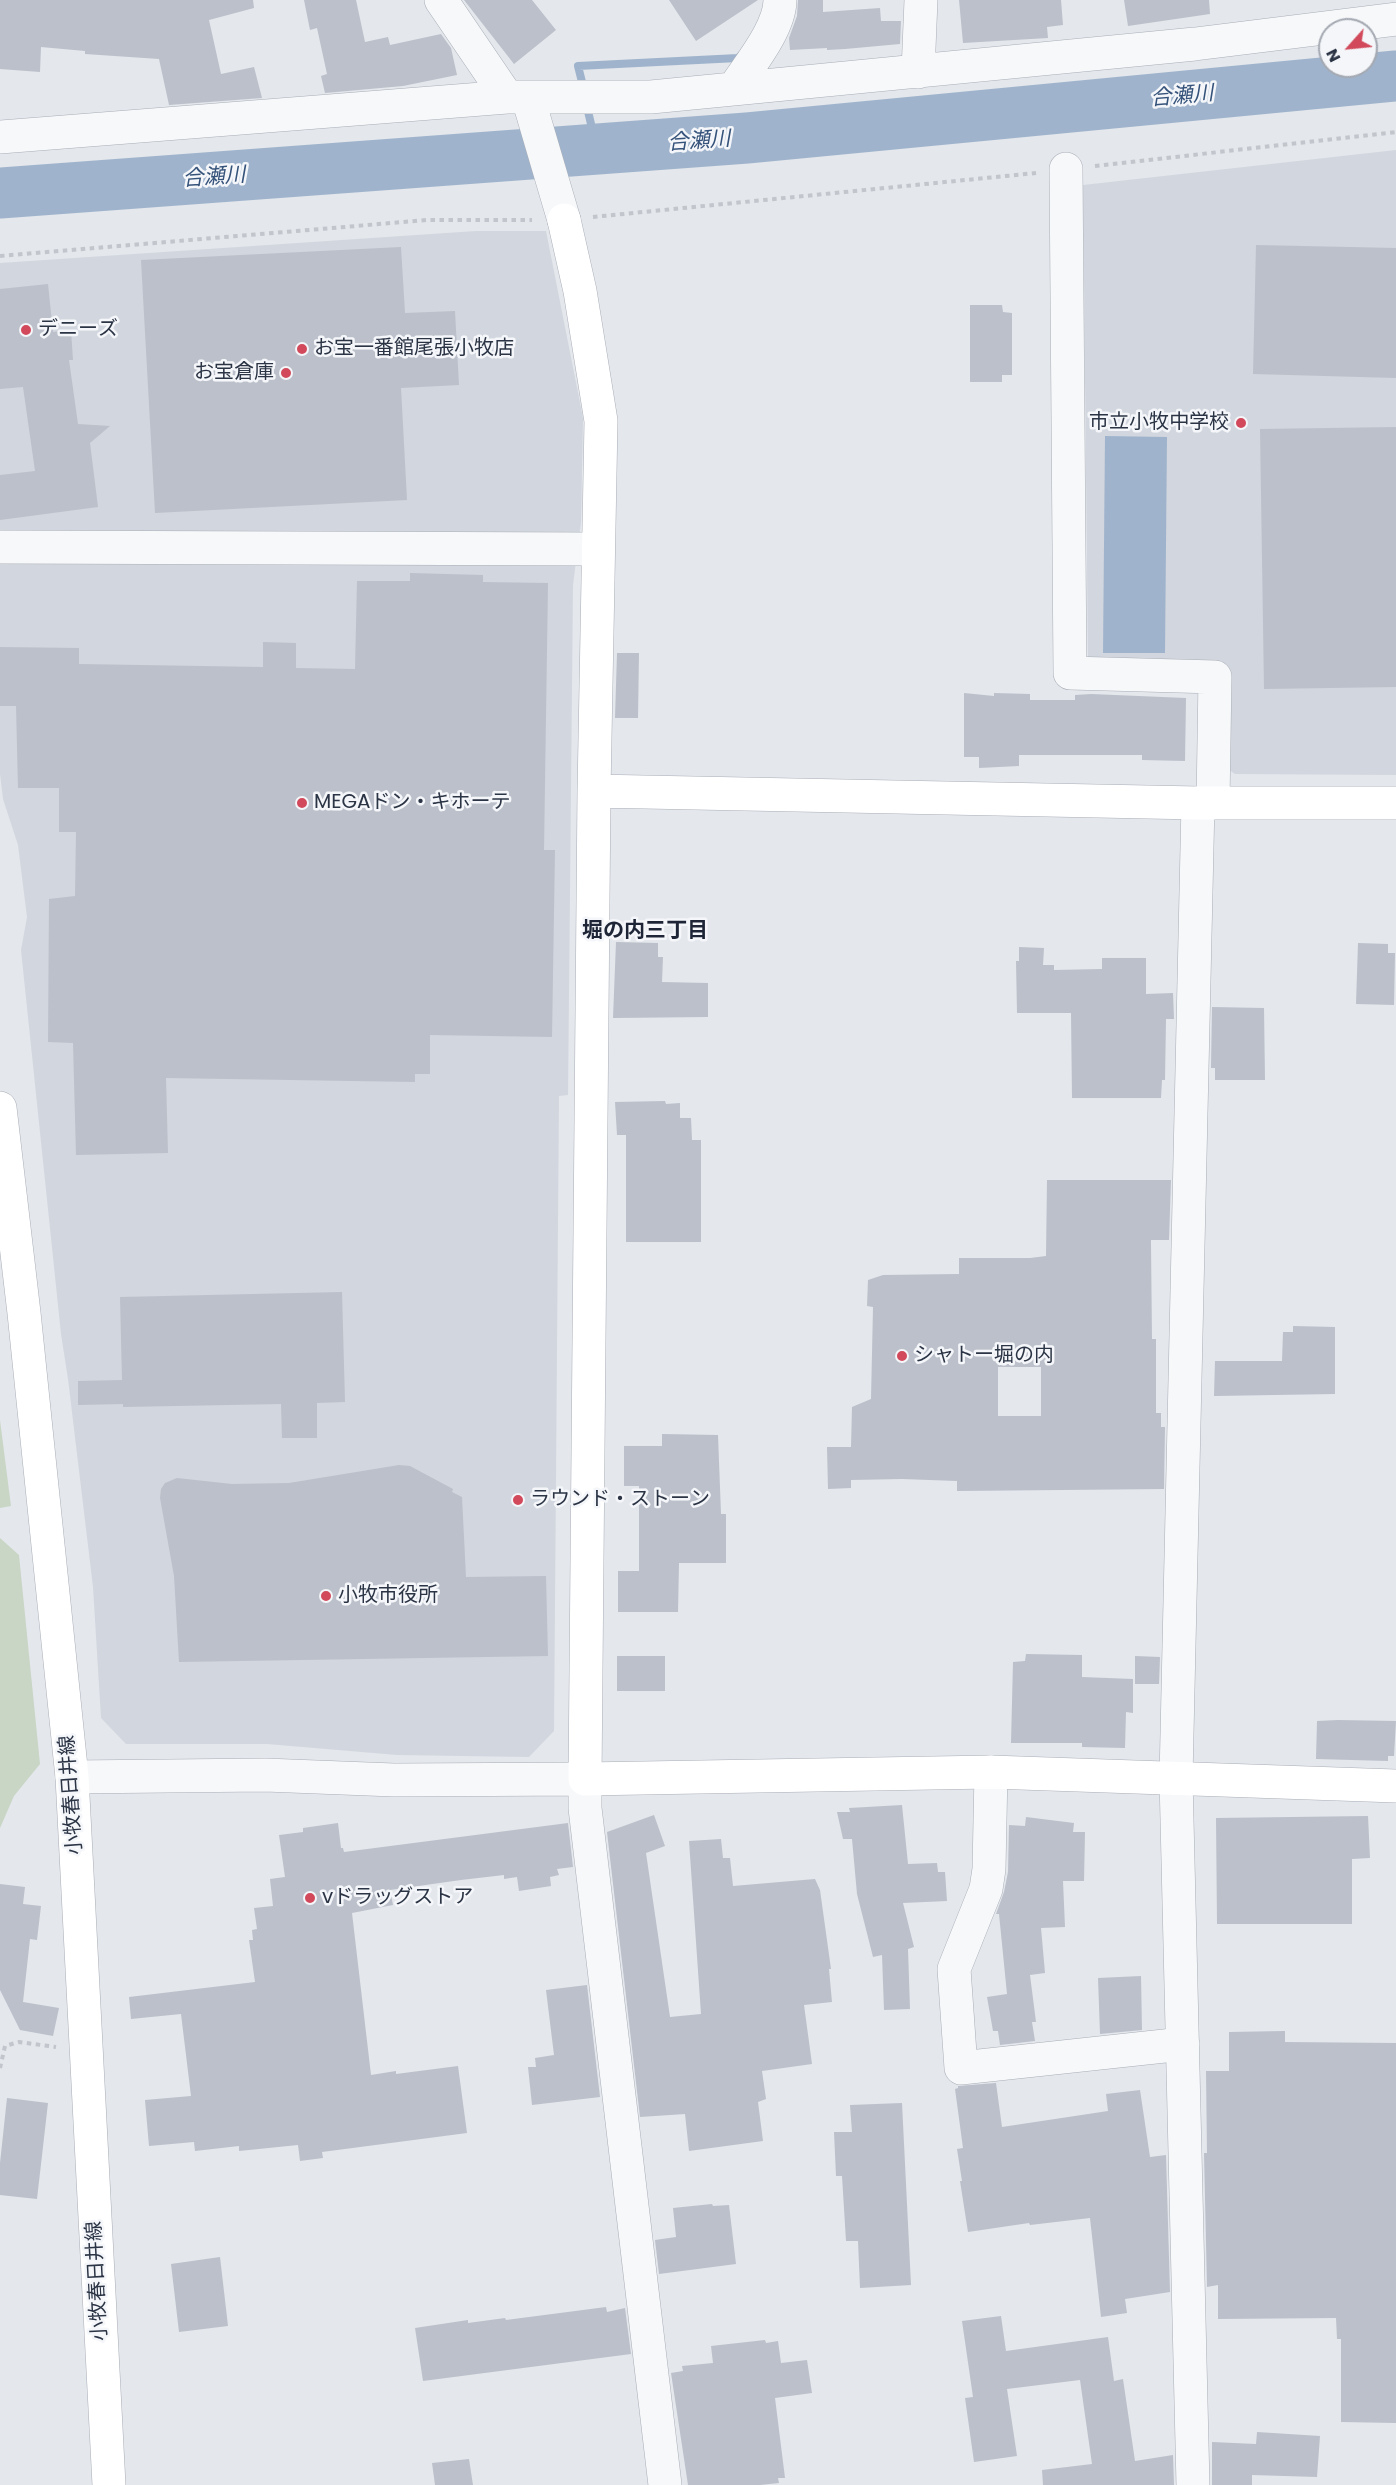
<!DOCTYPE html>
<meta charset="utf-8">
<style>
body{margin:0}
#map{position:relative;width:1396px;height:2485px;overflow:hidden;background:#e4e7ec;font-family:Poppins,sans-serif}
canvas{display:block}
.north{position:absolute;left:1318px;top:18px;width:60px;height:60px;box-sizing:border-box;background:#f4f6f9;border:2px solid #a4a8b1;border-radius:50%;rotate:243deg;font-size:16px;font-weight:700;line-height:24px;text-align:center;color:#2b3445}
.north::after{content:'';display:block;margin:auto;width:21px;height:27px;background:#d1495b;clip-path:polygon(50% 0,100% 100%,50% 72%,0 100%)}
</style>
<div id="map">
<canvas width="1396" height="2485"></canvas>
<div class="north">N</div>
</div>
<script>
const c = document.querySelector('canvas').getContext('2d');
c.lineJoin = 'round';
function fill(path, color) { c.fillStyle = color; c.fill(path, 'evenodd'); }
function strokePath(path, color, width, dash) { c.strokeStyle = color; c.lineWidth = width; c.lineCap = dash ? 'butt' : 'round'; c.setLineDash(dash || []); c.stroke(path); }
function drawText(font, color, halo, rows, align = 'center') {
  c.font = font + ' Poppins,"Noto Sans JP",sans-serif'; c.lineWidth = 5; c.setLineDash([]); c.textBaseline = 'middle'; c.strokeStyle = halo; c.fillStyle = color; for (const [text, x, y, turn = 0] of rows) {
    c.save(); c.translate(x, y); c.rotate((+turn || 0) * Math.PI / 180); c.textAlign = isNaN(turn) ? turn : align; if (halo) c.strokeText(text, 0, 0); c.fillText(text, 0, 0); c.restore();
  }
}
fill(new Path2D(`
 M 1396,150 L 1396,775 L 1235,774 L 1225,767 L 1227,664 L 1088,660 L 1083,185 Z
 M 476,231 L 546,231 L 583,418 L 581,522 L 573,585 L 568,1095 L 559,1096 L 554,1731 L 529,1757 L 397,1755 L 267,1744 L 126,1744 L 101,1718 L 93,1587 L 68,1379 L 61,1334 L 21,950 L 27,917 L 18,845 L 3,799 L 0,774 L 0,263 Z`), '#d2d6de');
fill(new Path2D(`
 M 0,1420 L 11,1506 L 0,1508 Z
 M 0,1538 L 19,1555 L 40,1764 L 14,1796 L 0,1828 Z`), '#c9d6c5');
fill(new Path2D(`
 M 1105,436 L 1167,437 L 1165,653 L 1103,653 Z`), '#9fb4cc');
strokePath(new Path2D(`
 M 584,90 L 578,66 L 738,58 L 742,54
 M 586,103 L 597,149`), '#9fb4cc', 8);
strokePath(new Path2D(`
 M 0,193 L 747,138 L 1396,76`), '#9fb4cc', 51);
fill(new Path2D(`
 M 0,0 L 253,0 L 254,8 L 209,20 L 221,74 L 254,67 L 262,98 L 169,105 L 159,59 L 85,54 L 85,51 L 41,47 L 40,72 L 0,69 Z
 M 304,0 L 356,0 L 365,42 L 388,37 L 390,45 L 441,34 L 451,48 L 457,75 L 403,86 L 325,93 L 321,76 L 327,74 L 317,28 L 310,30 Z
 M 464,0 L 532,0 L 556,30 L 514,64 Z
 M 669,0 L 758,0 L 696,41 Z
 M 798,0 L 823,0 L 823,12 L 880,8 L 881,21 L 901,21 L 900,44 L 845,49 L 827,50 L 827,48 L 790,50 L 789,38 L 797,16 Z
 M 959,0 L 1061,0 L 1063,25 L 1047,27 L 1048,38 L 963,43 Z
 M 1124,0 L 1209,0 L 1210,14 L 1128,26 Z
 M 1256,245 L 1396,248 L 1396,378 L 1253,374 Z
 M 401,247 L 405,313 L 455,311 L 459,385 L 401,388 L 407,500 L 155,513 L 141,260 Z
 M 48,284 L 53,332 L 71,330 L 73,360 L 69,360 L 78,424 L 110,426 L 90,443 L 98,507 L 0,520 L 0,475 L 35,471 L 23,387 L 0,389 L 0,289 Z
 M 970,305 L 1002,305 L 1003,312 L 1012,313 L 1012,375 L 1002,375 L 1002,382 L 970,382 Z
 M 1396,427 L 1396,687 L 1264,689 L 1260,429 Z
 M 410,573 L 483,575 L 483,582 L 548,583 L 544,850 L 555,850 L 552,1037 L 430,1035 L 430,1074 L 415,1074 L 415,1082 L 166,1078 L 168,1153 L 76,1155 L 73,1043 L 48,1042 L 49,899 L 75,896 L 76,832 L 59,832 L 59,788 L 18,788 L 16,706 L 0,706 L 0,647 L 79,648 L 79,664 L 263,667 L 263,642 L 296,643 L 296,668 L 355,669 L 357,581 L 410,581 Z
 M 617,653 L 639,653 L 638,718 L 615,718 Z
 M 964,693 L 994,696 L 994,693 L 1030,694 L 1030,700 L 1075,700 L 1075,695 L 1091,694 L 1186,698 L 1185,761 L 1142,760 L 1142,755 L 1019,755 L 1019,766 L 979,768 L 979,757 L 964,757 Z
 M 616,942 L 658,943 L 658,957 L 663,957 L 662,982 L 708,983 L 708,1017 L 613,1018 Z
 M 1358,943 L 1388,944 L 1388,953 L 1395,953 L 1394,1005 L 1356,1004 Z
 M 1019,947 L 1044,948 L 1043,965 L 1054,965 L 1054,970 L 1102,969 L 1102,958 L 1146,958 L 1146,994 L 1173,993 L 1174,1019 L 1166,1019 L 1165,1080 L 1162,1080 L 1161,1098 L 1072,1098 L 1071,1013 L 1017,1013 L 1016,961 L 1019,961 Z
 M 1212,1007 L 1264,1008 L 1265,1080 L 1215,1080 L 1215,1068 L 1211,1068 Z
 M 665,1101 L 666,1104 L 680,1103 L 680,1118 L 691,1118 L 692,1140 L 701,1140 L 701,1242 L 626,1242 L 626,1135 L 617,1135 L 615,1102 Z
 M 1047,1180 L 1171,1180 L 1169,1240 L 1151,1240 L 1151,1244 L 1152,1339 L 1156,1339 L 1156,1413 L 1161,1413 L 1161,1427 L 1165,1427 L 1164,1489 L 957,1491 L 957,1481 L 902,1479 L 851,1480 L 851,1488 L 828,1489 L 827,1447 L 851,1447 L 852,1407 L 871,1399 L 873,1307 L 867,1306 L 868,1280 L 883,1275 L 959,1274 L 959,1258 L 1030,1258 L 1046,1256 ZM 998,1367 L 1041,1367 L 1041,1416 L 998,1416 Z
 M 342,1292 L 345,1402 L 317,1403 L 317,1438 L 282,1438 L 281,1404 L 123,1407 L 123,1404 L 78,1405 L 78,1381 L 122,1380 L 120,1297 Z
 M 1293,1326 L 1335,1327 L 1335,1394 L 1214,1396 L 1215,1361 L 1282,1361 L 1283,1332 L 1293,1332 Z
 M 662,1434 L 718,1435 L 721,1514 L 726,1514 L 726,1563 L 679,1563 L 678,1612 L 618,1612 L 618,1571 L 639,1571 L 639,1486 L 624,1486 L 624,1446 L 662,1446 Z
 M 399,1465 L 410,1466 L 453,1489 L 452,1492 L 462,1497 L 466,1577 L 546,1576 L 548,1656 L 179,1662 L 174,1576 L 160,1498 L 161,1489 L 165,1483 L 177,1478 L 232,1484 L 289,1483 Z
 M 1026,1654 L 1082,1655 L 1082,1677 L 1133,1679 L 1133,1713 L 1126,1712 L 1125,1748 L 1082,1747 L 1082,1743 L 1011,1743 L 1013,1662 L 1025,1661 Z
 M 617,1656 L 665,1656 L 665,1691 L 617,1691 Z
 M 1135,1656 L 1160,1657 L 1159,1684 L 1135,1684 Z
 M 1338,1720 L 1396,1721 L 1394,1756 L 1388,1756 L 1388,1761 L 1316,1759 L 1317,1721 Z
 M 902,1805 L 908,1864 L 937,1863 L 938,1872 L 945,1872 L 947,1901 L 903,1903 L 914,1947 L 908,1949 L 910,2009 L 884,2010 L 882,1955 L 873,1957 L 857,1894 L 852,1839 L 843,1839 L 837,1812 L 850,1812 L 849,1808 Z
 M 654,1815 L 665,1846 L 646,1853 L 670,2017 L 701,2014 L 689,1841 L 721,1839 L 723,1858 L 730,1858 L 733,1886 L 815,1879 L 820,1890 L 831,1969 L 829,1969 L 832,2002 L 804,2005 L 812,2064 L 762,2071 L 766,2099 L 758,2102 L 763,2141 L 689,2151 L 685,2114 L 640,2117 L 607,1832 Z
 M 1368,1816 L 1370,1858 L 1352,1859 L 1352,1924 L 1217,1924 L 1216,1818 Z
 M 1026,1817 L 1074,1823 L 1073,1832 L 1085,1832 L 1084,1881 L 1063,1881 L 1065,1927 L 1041,1928 L 1045,1973 L 1030,1975 L 1036,2022 L 1032,2022 L 1035,2041 L 1000,2045 L 998,2031 L 993,2031 L 987,1997 L 1007,1994 L 999,1914 L 996,1914 L 1004,1892 L 1008,1872 L 1009,1825 L 1025,1826 Z
 M 338,1823 L 341,1848 L 343,1848 L 344,1852 L 568,1823 L 573,1867 L 557,1869 L 559,1875 L 550,1877 L 551,1886 L 519,1891 L 517,1877 L 504,1879 L 504,1875 L 461,1880 L 390,1890 L 393,1905 L 352,1913 L 371,2075 L 396,2071 L 396,2074 L 458,2066 L 467,2133 L 322,2152 L 323,2158 L 300,2161 L 298,2145 L 239,2151 L 239,2146 L 195,2151 L 194,2142 L 149,2146 L 145,2100 L 191,2096 L 181,2014 L 131,2019 L 129,1997 L 255,1982 L 249,1940 L 253,1940 L 252,1930 L 257,1929 L 254,1908 L 273,1906 L 270,1879 L 285,1877 L 279,1835 L 303,1832 L 303,1828 Z
 M 0,1884 L 25,1887 L 23,1904 L 41,1906 L 37,1940 L 30,1939 L 23,2002 L 59,2008 L 53,2036 L 20,2030 L 0,1990 Z
 M 1141,1976 L 1142,2030 L 1100,2034 L 1098,1978 Z
 M 587,1985 L 600,2097 L 532,2105 L 528,2067 L 536,2067 L 535,2058 L 554,2055 L 546,1990 Z
 M 1285,2031 L 1285,2042 L 1396,2043 L 1396,2423 L 1341,2422 L 1341,2339 L 1337,2339 L 1336,2318 L 1218,2319 L 1218,2285 L 1207,2287 L 1204,2153 L 1207,2153 L 1206,2071 L 1229,2071 L 1229,2032 Z
 M 996,2083 L 1002,2127 L 1108,2111 L 1106,2094 L 1140,2090 L 1150,2157 L 1166,2155 L 1170,2292 L 1125,2299 L 1127,2313 L 1101,2317 L 1090,2218 L 1030,2225 L 1029,2223 L 968,2232 L 960,2181 L 962,2181 L 957,2149 L 963,2148 L 955,2089 L 958,2088 L 958,2086 Z
 M 7,2098 L 48,2103 L 37,2199 L 0,2195 L 0,2163 Z
 M 902,2103 L 911,2285 L 860,2288 L 858,2241 L 846,2241 L 842,2176 L 836,2176 L 834,2132 L 852,2132 L 850,2105 Z
 M 712,2204 L 713,2206 L 729,2205 L 736,2264 L 659,2274 L 655,2240 L 676,2237 L 673,2208 Z
 M 220,2257 L 228,2326 L 179,2332 L 171,2264 Z
 M 606,2307 L 607,2312 L 625,2308 L 631,2354 L 423,2381 L 415,2328 L 468,2320 L 468,2323 L 505,2318 L 506,2320 Z
 M 1001,2316 L 1006,2351 L 1108,2337 L 1114,2381 L 1123,2379 L 1135,2461 L 1173,2455 L 1174,2485 L 1043,2485 L 1042,2470 L 1092,2464 L 1080,2380 L 1007,2389 L 1017,2456 L 974,2462 L 965,2398 L 973,2397 L 962,2321 Z
 M 765,2340 L 766,2343 L 778,2341 L 781,2363 L 807,2360 L 812,2393 L 775,2398 L 785,2478 L 778,2478 L 779,2483 L 760,2485 L 688,2485 L 671,2373 L 683,2371 L 682,2366 L 713,2363 L 711,2346 Z
 M 1257,2432 L 1320,2436 L 1317,2477 L 1252,2475 L 1252,2485 L 1212,2485 L 1212,2442 L 1256,2444 Z
 M 469,2459 L 473,2485 L 435,2485 L 432,2463 Z`), '#bbc0ca');
const street = new Path2D(`
 M 441,0 L 507,97
 M 918,72 L 921,0
 M 735,87 C 750,64 780,28 780,0
 M 528,98 L 564,220
 M 0,137 L 507,97 L 651,97 L 1195,44 L 1396,19
 M 1066,169 L 1070,673 L 1215,677 L 1213,803
 M 0,547 L 597,549
 M 991,1772 L 989,1869 L 986,1889 L 954,1969 L 961,2068 L 1183,2044
 M 72,1777 L 265,1775 L 394,1780 L 585,1779 L 585,1808 L 665,2485
 M 1193,2485 L 1176,1778 L 1198,803`);
const secondary = new Path2D(`
 M 564,220 L 580,291 L 601,421 L 594,791 L 585,1779 L 991,1772 L 1396,1786
 M 594,791 L 1198,803 L 1396,803
 M 0,1108 L 24,1313 L 72,1777 L 109,2485`);
strokePath(street, '#a9aeb7', 34);
strokePath(secondary, '#a9aeb7', 34);
strokePath(new Path2D(`
 M 1095,166 L 1396,132
 M 593,217 L 1036,173
 M 0,256 L 427,220 L 532,220
 M 0,2068 L 5,2046 L 19,2042 L 56,2047`), '#c2c5cb', 4, [4.5, 4.5]);
strokePath(street, '#f7f8fa', 33);
strokePath(secondary, '#fff', 33);
for (const [x, y, r, color] of [
 [26,330,6,"#d1495b"],
 [302,349,6,"#d1495b"],
 [286,373,6,"#d1495b"],
 [1241,423,6,"#d1495b"],
 [302,803,6,"#d1495b"],
 [902,1356,6,"#d1495b"],
 [518,1500,6,"#d1495b"],
 [326,1596,6,"#d1495b"],
 [310,1898,6,"#d1495b"]
]) { const dot = new Path2D(); dot.arc(x, y, r, 0, 2 * Math.PI); c.fillStyle = color; c.fill(dot); strokePath(dot, '#f4f6f9', 2); }
drawText('20px', '#2b3445', '#f4f6f9', [
 ["デニーズ",38,330],
 ["お宝一番館尾張小牧店",314,349],
 ["お宝倉庫",274,373,"right"],
 ["市立小牧中学校",1229,423,"right"],
 ["MEGAドン・キホーテ",314,803],
 ["シャトー堀の内",914,1356],
 ["ラウンド・ストーン",530,1500],
 ["小牧市役所",338,1596],
 ["vドラッグストア",322,1898]
], 'left');
drawText('20px', '#2b3445', '#f4f6f9', [
 ["小牧春日井線",72,1795,-94],
 ["小牧春日井線",98,2281,-93]
]);
drawText('italic 21px', '#34527a', '#f4f6f9', [
 ["合瀬川",1182,97,-5],
 ["合瀬川",699,142,-4],
 ["合瀬川",214,178,-4]
]);
drawText('bold 21px', '#1d2536', '#f4f6f9', [
 ["堀の内三丁目",645,932]
]);
</script>
